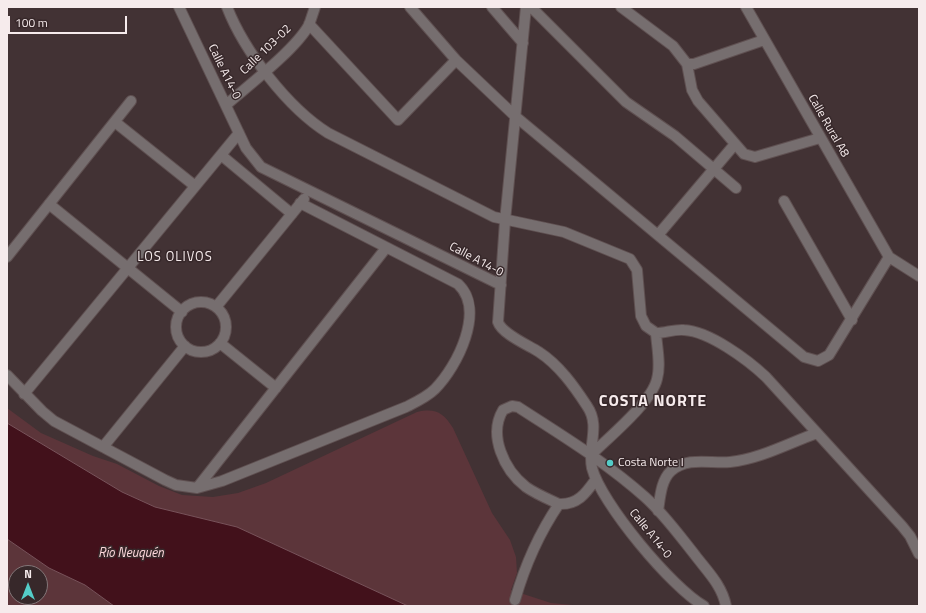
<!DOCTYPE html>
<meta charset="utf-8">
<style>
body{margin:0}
#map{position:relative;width:926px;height:613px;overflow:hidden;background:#423234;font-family:"Titillium Web",sans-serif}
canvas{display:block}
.frame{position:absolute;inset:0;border:8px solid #f6ebec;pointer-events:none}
.north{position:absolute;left:8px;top:565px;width:40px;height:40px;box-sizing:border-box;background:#37282a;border:1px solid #837678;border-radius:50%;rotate:0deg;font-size:11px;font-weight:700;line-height:16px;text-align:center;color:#f6ebec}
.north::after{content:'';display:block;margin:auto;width:14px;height:18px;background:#54cdc8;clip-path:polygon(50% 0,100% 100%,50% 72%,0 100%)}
.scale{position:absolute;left:8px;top:16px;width:119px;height:18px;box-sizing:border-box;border:2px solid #f6ebec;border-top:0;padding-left:5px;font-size:12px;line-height:14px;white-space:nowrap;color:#f6ebec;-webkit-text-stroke:3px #37282a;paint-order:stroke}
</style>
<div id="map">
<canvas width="926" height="613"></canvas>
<div class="frame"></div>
<div class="north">N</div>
<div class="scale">100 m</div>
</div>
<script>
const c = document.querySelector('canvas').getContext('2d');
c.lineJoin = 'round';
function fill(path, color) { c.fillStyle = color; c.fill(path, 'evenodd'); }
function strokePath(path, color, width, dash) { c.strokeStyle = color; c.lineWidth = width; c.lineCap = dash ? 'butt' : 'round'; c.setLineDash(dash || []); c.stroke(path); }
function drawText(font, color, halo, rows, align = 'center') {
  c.font = font + ' "Titillium Web",sans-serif'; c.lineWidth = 3; c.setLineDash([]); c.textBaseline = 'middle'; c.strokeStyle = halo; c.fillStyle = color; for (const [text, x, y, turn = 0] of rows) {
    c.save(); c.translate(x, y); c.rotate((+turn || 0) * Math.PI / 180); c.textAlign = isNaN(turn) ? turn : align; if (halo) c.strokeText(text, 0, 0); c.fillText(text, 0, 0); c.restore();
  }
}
fill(new Path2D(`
 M 7,408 L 41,433 L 93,456 L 117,464 L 159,486 L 182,495 L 213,497 L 238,493 L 266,483 L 417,412 C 435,408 443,412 453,428 L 492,513 L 510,540 L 516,557 L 517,573 L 511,590 L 551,603 L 583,606 L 408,606 L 237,527 L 155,507 L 122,492 L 7,423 Z
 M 7,539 L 49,568 L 85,585 L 114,606 L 7,606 ZM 16,573 L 40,573 L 40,597 L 16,597 Z`), '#5c353a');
const water = new Path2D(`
 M 7,423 L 122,492 L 155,507 L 237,527 L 408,606 L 114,606 L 85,585 L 49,568 L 7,539 Z`);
fill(water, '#42111b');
strokePath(water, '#78525a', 1);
const minor = new Path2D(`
 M 179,7 L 246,148 L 261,167 L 501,285
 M 227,7 C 244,51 288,108 328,133 L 494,217 L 564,232 L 630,259 L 637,270 L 641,316 L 646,326 L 656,333 C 666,333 674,329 684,330 C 709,331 748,360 766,377 L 902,526 L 910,536 L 919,554
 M 410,7 L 456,60 L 515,116 L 804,357 L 818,361 L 829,355 L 889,257
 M 492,7 L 523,43
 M 526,7 L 505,221 L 498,322 C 502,334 528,345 539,352 C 559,365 574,386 587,406 C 601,426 587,447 592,468 C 601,503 672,588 704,606
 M 531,7 L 626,102 L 675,136 L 736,188
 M 621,7 L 673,46 L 687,64 L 694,64 L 764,40
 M 746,7 L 889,257 L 919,276
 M 309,24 L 398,120 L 456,60
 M 687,64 L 692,90 L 698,101 L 744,154 L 755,157 L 820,138
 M 226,105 C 249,85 295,50 309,25 C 311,19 313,13 315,7
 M 115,122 L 195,186
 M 221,155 L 292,214
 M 784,201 L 852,320
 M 49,204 L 182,312
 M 658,235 L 735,144
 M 7,257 L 131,101
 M176 327a25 25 0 1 1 50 0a25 25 0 1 1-50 0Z
 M 216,307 L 304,199
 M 220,343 L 276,388
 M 7,375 L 42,411 L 54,421 L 165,480 L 176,485 L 197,488 L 222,481 L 406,407 C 416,402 427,397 435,389 C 457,367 486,310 458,284 L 300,203
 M 24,394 L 239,133
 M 103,447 L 185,346
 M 591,455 C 609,437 652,402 657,379 C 661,365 657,348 656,333
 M 596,479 C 586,493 578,505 559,504 C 548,499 536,494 526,487 C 504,470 488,435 503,410 L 512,406 L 518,407 C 561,435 606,462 645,497 C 664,514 679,535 695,555 C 707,571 722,585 726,606
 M 197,488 L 386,248
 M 658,511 C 660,498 661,480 671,471 C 688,456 711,464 730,462 C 760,459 789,443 817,433
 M 515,600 C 525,565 538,535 559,504`);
strokePath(minor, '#5f5051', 12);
strokePath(minor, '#766e6f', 10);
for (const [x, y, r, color] of [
 [610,463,4,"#54cdc8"]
]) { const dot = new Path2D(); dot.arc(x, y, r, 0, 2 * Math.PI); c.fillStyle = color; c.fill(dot); strokePath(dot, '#37282a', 1.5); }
drawText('12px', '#f6ebec', '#37282a', [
 ["Calle 103-02",266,50,-44],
 ["Calle A14-0",224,72,64],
 ["Calle Rural A8",828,126,60],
 ["Calle A14-0",476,260,28],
 ["Calle A14-0",650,534,51]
]);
drawText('12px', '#f6ebec', '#37282a', [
 ["Costa Norte I",618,463]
], 'left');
c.letterSpacing = '1px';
drawText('13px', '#f6ebec', '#37282a', [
 ["LOS OLIVOS",175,258]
]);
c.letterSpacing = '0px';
drawText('italic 13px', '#fdd7db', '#37282a', [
 ["Río Neuquén",131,554]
]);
c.letterSpacing = '1px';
drawText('bold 16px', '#f6ebec', '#37282a', [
 ["COSTA NORTE",653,402]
]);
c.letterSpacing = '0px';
</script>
